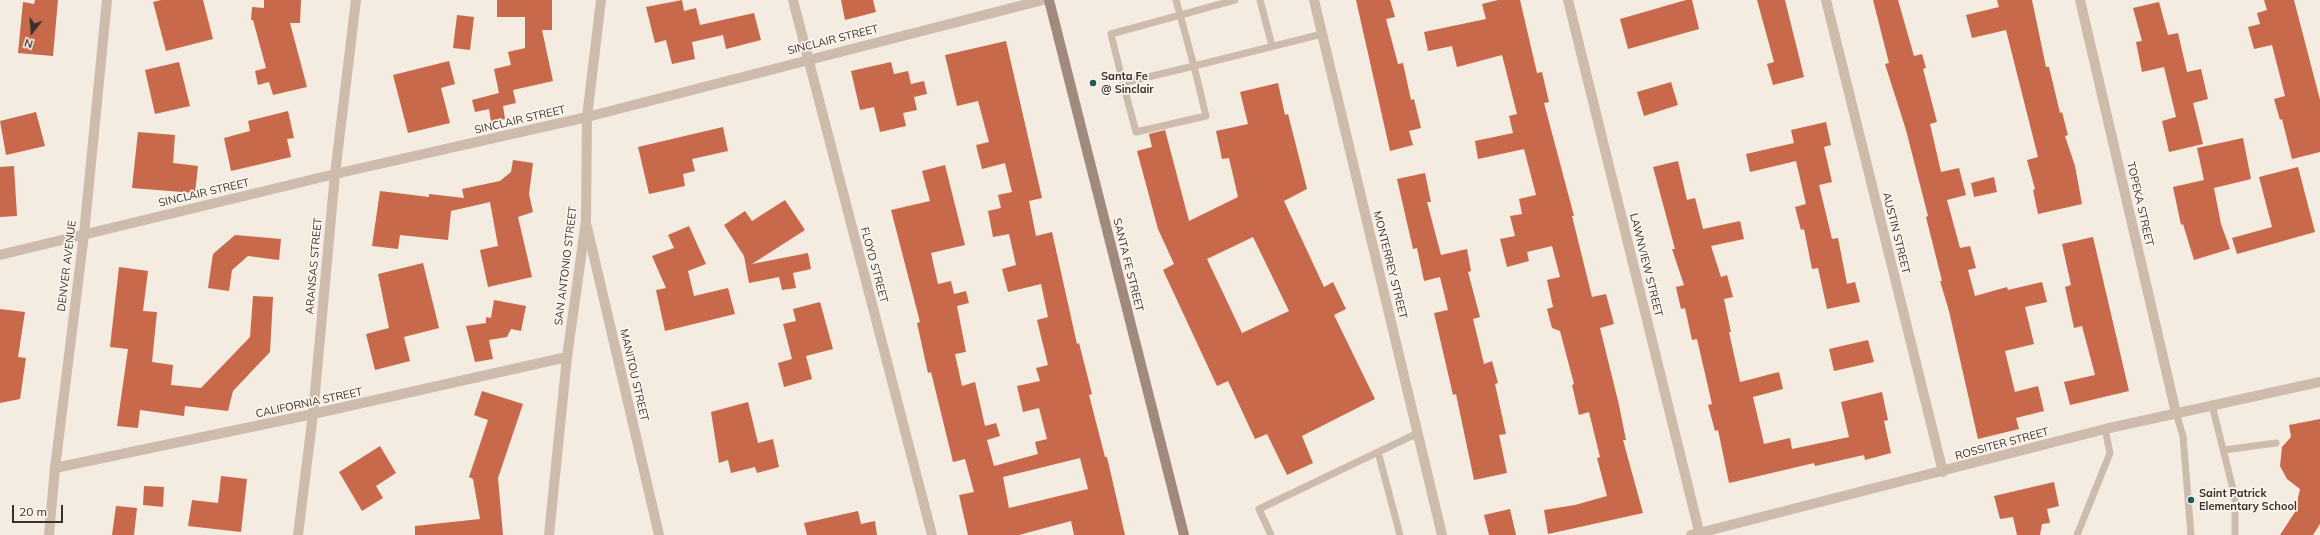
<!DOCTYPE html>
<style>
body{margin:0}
#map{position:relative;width:2320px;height:535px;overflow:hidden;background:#f4ebe1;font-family:Mulish,sans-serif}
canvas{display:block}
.north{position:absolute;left:12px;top:12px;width:40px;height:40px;-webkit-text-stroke:3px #fbf5ee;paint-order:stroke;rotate:197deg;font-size:11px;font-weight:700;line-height:16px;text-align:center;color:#3b302b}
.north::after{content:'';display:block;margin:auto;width:14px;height:18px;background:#3b302b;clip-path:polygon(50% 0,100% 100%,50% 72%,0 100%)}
.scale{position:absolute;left:12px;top:505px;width:51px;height:18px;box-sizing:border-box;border:2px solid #3b302b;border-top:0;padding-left:5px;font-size:12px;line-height:14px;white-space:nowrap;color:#3b302b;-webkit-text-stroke:3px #fbf5ee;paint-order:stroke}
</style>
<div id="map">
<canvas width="2320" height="535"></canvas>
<div class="north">N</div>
<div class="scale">20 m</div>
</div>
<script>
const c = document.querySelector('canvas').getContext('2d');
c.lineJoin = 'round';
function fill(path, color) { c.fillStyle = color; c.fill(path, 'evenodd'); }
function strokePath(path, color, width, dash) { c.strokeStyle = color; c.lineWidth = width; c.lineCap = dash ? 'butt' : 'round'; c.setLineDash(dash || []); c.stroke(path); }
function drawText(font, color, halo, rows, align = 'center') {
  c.font = font + ' Mulish,sans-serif'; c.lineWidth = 3.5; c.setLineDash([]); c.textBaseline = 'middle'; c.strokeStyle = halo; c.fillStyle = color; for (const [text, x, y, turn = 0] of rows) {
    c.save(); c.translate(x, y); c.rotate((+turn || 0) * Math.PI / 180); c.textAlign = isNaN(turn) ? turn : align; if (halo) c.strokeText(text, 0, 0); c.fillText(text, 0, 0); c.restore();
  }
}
fill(new Path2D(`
 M 35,0 L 58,0 L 53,56 L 18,53 L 23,2 L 34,4 Z
 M 161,0 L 203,0 L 213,39 L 166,51 L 153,2 Z
 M 264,0 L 301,0 L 300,23 L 290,23 L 307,87 L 273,95 L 269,82 L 258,85 L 255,71 L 266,68 L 253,20 L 251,20 L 252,7 L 264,8 Z
 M 497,0 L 552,0 L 552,30 L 542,30 L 553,81 L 513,90 L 516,103 L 503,106 L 505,119 L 491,122 L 489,109 L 475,112 L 472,100 L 499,93 L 494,69 L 511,65 L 508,52 L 525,48 L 525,17 L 497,17 Z
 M 682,0 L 684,11 L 696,8 L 700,25 L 754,13 L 761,40 L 726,49 L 723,35 L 692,42 L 695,59 L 672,64 L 666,40 L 655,43 L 646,7 Z
 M 841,0 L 873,0 L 876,12 L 845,20 Z
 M 1356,0 L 1390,0 L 1395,17 L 1386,19 L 1398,64 L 1403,63 L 1411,100 L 1414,99 L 1421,128 L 1409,131 L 1413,145 L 1390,151 Z
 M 1498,0 L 1520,0 L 1537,73 L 1542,72 L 1549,102 L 1544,103 L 1574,216 L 1572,216 L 1592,297 L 1606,294 L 1614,324 L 1600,328 L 1619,405 L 1626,440 L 1623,440 L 1643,513 L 1548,534 L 1544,510 L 1575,505 L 1607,496 L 1597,458 L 1600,457 L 1589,412 L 1579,415 L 1572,385 L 1574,384 L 1560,331 L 1552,328 L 1547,309 L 1553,307 L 1547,280 L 1560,277 L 1552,246 L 1527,252 L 1529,261 L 1507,267 L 1500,239 L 1515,236 L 1510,216 L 1522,214 L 1519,199 L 1536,195 L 1524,149 L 1478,159 L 1475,141 L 1513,133 L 1509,116 L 1517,114 L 1502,55 L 1457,67 L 1452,46 L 1428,51 L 1424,32 L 1486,19 L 1482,4 Z
 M 1686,0 L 1692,0 L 1699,29 L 1628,49 L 1620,19 Z
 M 1757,0 L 1785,0 L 1804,77 L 1773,85 L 1767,64 L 1774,62 Z
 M 1873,0 L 1898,0 L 1914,56 L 1922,54 L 1926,68 L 1923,69 L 1937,122 L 1930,124 L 1941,172 L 1959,168 L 1966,195 L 1947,200 L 1960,248 L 1970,246 L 1976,268 L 1968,270 L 1975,296 L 2007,287 L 2008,290 L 2042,282 L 2047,302 L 2025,307 L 2034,344 L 2005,351 L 2015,392 L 2038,386 L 2044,411 L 2016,418 L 2019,429 L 1978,439 L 1949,311 L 1940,281 L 1942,281 L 1926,217 L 1928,216 L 1906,130 L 1885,64 L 1889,63 Z
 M 1997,0 L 2032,0 L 2046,67 L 2049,67 L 2060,113 L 2062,112 L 2068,135 L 2065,136 L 2075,166 L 2082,204 L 2038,214 L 2033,190 L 2035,189 L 2027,160 L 2038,157 L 2006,30 L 1972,38 L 1966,15 L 1999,7 Z
 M 2264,0 L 2294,0 L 2320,100 L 2320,152 L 2292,159 L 2282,119 L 2280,120 L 2274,99 L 2285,96 L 2272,45 L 2254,49 L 2248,27 L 2260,24 L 2257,13 L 2267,10 Z
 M 2159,2 L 2168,35 L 2178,33 L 2187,72 L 2201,69 L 2208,99 L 2193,103 L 2203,144 L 2169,152 L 2162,121 L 2176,117 L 2164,67 L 2142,72 L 2136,42 L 2142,41 L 2133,8 Z
 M 457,15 L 474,17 L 470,50 L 453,48 Z
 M 1006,41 L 1042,198 L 1029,201 L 1036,236 L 1052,232 L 1077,344 L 1079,343 L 1092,394 L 1089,395 L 1105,457 L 1107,457 L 1125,535 L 1074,535 L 1071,521 L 1019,535 L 968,535 L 959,495 L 974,492 L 965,459 L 953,462 L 931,372 L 928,373 L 917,323 L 920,322 L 891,210 L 930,201 L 922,171 L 945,165 L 965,245 L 931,253 L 938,284 L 951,281 L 954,294 L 966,291 L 969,303 L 957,306 L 966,352 L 955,354 L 962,386 L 975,382 L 985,426 L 996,423 L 1000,436 L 987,440 L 994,466 L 1038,454 L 1035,442 L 1047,439 L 1039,408 L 1023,412 L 1017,386 L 1040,381 L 1036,368 L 1048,365 L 1037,320 L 1048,317 L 1041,284 L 1008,292 L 1002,269 L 1016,265 L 1009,234 L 993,237 L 988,211 L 1001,208 L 998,195 L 1012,192 L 1005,163 L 982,169 L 976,145 L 989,142 L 978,101 L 957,106 L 945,55 ZM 1080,458 L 1088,489 L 1009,508 L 1003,477 Z
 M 449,61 L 455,84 L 441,88 L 450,123 L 408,133 L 393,75 Z
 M 179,62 L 190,106 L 155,114 L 145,70 Z
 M 891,62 L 894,74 L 908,71 L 911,84 L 924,81 L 927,94 L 914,97 L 917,110 L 903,113 L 906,126 L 880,132 L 874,107 L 860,110 L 851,71 Z
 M 1671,82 L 1678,105 L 1644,116 L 1637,92 Z
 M 1278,83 L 1285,115 L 1288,114 L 1307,189 L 1284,201 L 1324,287 L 1333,282 L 1346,309 L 1334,315 L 1375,399 L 1302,436 L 1313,463 L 1287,475 L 1267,434 L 1255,439 L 1228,381 L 1217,386 L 1163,270 L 1174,264 L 1158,229 L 1137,151 L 1152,147 L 1149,134 L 1165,130 L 1189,221 L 1238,197 L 1229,158 L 1222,159 L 1216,131 L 1248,124 L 1240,92 ZM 1253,237 L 1289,311 L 1242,333 L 1207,259 Z
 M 288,111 L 294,138 L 287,139 L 291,157 L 231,171 L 224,138 L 250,131 L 248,121 Z
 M 36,112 L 45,146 L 6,155 L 0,121 Z
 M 1826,122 L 1831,145 L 1824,147 L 1832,182 L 1819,185 L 1832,239 L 1838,238 L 1847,284 L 1855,282 L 1860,302 L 1827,309 L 1818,268 L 1812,269 L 1804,229 L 1801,230 L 1795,207 L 1806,204 L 1796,161 L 1750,172 L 1746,154 L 1794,143 L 1791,130 Z
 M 723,127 L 728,151 L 692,159 L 695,171 L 683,174 L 685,186 L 649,194 L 638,147 Z
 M 138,132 L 175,135 L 173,163 L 198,166 L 195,193 L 132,188 Z
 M 2243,138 L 2251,179 L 2214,188 L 2221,224 L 2230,249 L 2194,260 L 2183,224 L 2181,225 L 2173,187 L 2204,180 L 2197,148 Z
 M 513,160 L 533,163 L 529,194 L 533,212 L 518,217 L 532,277 L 488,287 L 480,250 L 498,246 L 490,202 L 451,211 L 448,240 L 400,235 L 398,249 L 372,246 L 380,191 L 429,197 L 429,194 L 464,198 L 462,189 L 500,181 L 511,172 Z
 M 1678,161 L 1687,200 L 1695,198 L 1703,229 L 1740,221 L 1744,239 L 1711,246 L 1721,277 L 1727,275 L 1733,297 L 1724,299 L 1731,332 L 1729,332 L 1740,382 L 1779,372 L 1783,389 L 1753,397 L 1764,444 L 1790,438 L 1792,449 L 1849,437 L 1841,402 L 1882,392 L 1888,420 L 1884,421 L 1891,453 L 1865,460 L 1864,455 L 1815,466 L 1814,463 L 1729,483 L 1718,430 L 1715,431 L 1708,405 L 1712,404 L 1697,339 L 1692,340 L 1685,308 L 1681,309 L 1676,287 L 1684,285 L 1672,249 L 1675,249 L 1653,167 Z
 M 14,166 L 17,216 L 0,217 L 0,167 Z
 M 2298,167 L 2315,232 L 2237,254 L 2232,238 L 2272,227 L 2259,177 Z
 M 1425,173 L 1431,202 L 1427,202 L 1441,255 L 1467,249 L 1471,271 L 1468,272 L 1480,317 L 1473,319 L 1484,364 L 1492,361 L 1498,383 L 1495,384 L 1506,434 L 1499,435 L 1507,473 L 1474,480 L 1456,394 L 1453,395 L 1434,313 L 1448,310 L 1440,277 L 1424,281 L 1417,248 L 1413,249 L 1397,179 Z
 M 1994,177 L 1997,192 L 1974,197 L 1971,183 Z
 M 785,200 L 805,230 L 752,264 L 808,253 L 811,269 L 793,273 L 796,288 L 782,290 L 779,277 L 749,283 L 744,256 L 724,225 L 745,211 L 752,221 Z
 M 689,226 L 706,264 L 688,271 L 694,296 L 728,288 L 735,314 L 665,331 L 656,290 L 666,288 L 652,256 L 674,248 L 668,235 Z
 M 235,235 L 281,239 L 279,260 L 248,256 L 232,270 L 229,291 L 208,288 L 213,254 Z
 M 2093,237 L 2129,391 L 2070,405 L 2064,382 L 2095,375 L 2082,326 L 2074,328 L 2065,287 L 2071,285 L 2062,244 Z
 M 423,263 L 439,328 L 404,337 L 410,361 L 375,370 L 366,334 L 389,328 L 378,274 Z
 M 119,267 L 148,271 L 143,311 L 157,312 L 152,362 L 173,365 L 171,385 L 201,388 L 250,337 L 253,296 L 273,297 L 270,352 L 233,391 L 228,411 L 185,406 L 184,416 L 140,410 L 138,428 L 117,426 L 128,349 L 110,347 Z
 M 494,300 L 526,306 L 521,331 L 511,329 L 507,337 L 489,340 L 493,359 L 475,362 L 466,326 L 486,323 L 486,317 L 491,318 Z
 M 820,302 L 833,349 L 806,356 L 812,379 L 784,387 L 778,363 L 792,359 L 783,324 L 796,321 L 793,309 Z
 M 0,309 L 25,312 L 18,357 L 26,358 L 20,399 L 0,403 Z
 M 1868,340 L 1874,362 L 1834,371 L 1829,349 Z
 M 482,391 L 523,404 L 498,478 L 503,535 L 415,535 L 415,526 L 480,519 L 473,479 L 469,477 L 488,420 L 474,415 Z
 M 748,402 L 758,443 L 773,439 L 779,467 L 757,473 L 755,467 L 731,473 L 728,460 L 719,463 L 711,412 Z
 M 2320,419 L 2320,524 L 2313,535 L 2280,535 L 2295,512 L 2300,489 L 2287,479 L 2280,466 L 2282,447 L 2291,437 L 2289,425 Z
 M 380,446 L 396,473 L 376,486 L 383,498 L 362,511 L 339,472 Z
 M 221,476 L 247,479 L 241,532 L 188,526 L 192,500 L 218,503 Z
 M 2054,482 L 2059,506 L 2047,509 L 2050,523 L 2042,524 L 2040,535 L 2017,535 L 2013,517 L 2000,519 L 1994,496 Z
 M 144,486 L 164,487 L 163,507 L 143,505 Z
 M 116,506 L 137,508 L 134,535 L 112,535 Z
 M 1510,509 L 1516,535 L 1489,535 L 1484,515 Z
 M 858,511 L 861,524 L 875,521 L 877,535 L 807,535 L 804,523 Z`), '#c8694b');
strokePath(new Path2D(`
 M 1176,0 L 1194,66 L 1322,34
 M 1260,0 L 1272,46
 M 1194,66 L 1206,116 L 1136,132 L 1123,83 Z
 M 1123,83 L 1111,34 L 1235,0
 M 2212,405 L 2235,497 L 2235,535
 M 2176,413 L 2183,436 L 2191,535
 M 2224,450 L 2276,443
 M 1378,452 L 1400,535
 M 1271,535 L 1259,509 L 1418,433
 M 2077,535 L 2110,453 L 2105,429`), '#cdbbac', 7);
strokePath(new Path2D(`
 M 793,0 L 932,535
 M 1314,0 L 1442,535
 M 1568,0 L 1700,535
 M 1826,0 L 1943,472
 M 2080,0 L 2176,413
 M 587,227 L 659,535
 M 0,255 L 335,174 L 587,117 L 1043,0
 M 55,468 L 313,414 L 567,357
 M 49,535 L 55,468 L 84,234 L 107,0
 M 298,535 L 313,414 L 335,174 L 356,0
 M 549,535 L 567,357 L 586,221 L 587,117 L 601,0
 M 1691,535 L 2105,429 L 2320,382`), '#cdbbac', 10);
strokePath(new Path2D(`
 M 1049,0 L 1184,535`), '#a18a7d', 10);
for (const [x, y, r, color] of [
 [1093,83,4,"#1f5a5e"],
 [2191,500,4,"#1f5a5e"]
]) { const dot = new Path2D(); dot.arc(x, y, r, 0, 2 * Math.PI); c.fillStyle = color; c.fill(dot); strokePath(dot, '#fbf5ee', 1.5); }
drawText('11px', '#3b302b', '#fbf5ee', [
 ["SINCLAIR STREET",833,40,-14],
 ["SINCLAIR STREET",520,120,-13],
 ["SINCLAIR STREET",204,193,-13],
 ["TOPEKA STREET",2140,204,77],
 ["AUSTIN STREET",1896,233,76],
 ["FLOYD STREET",874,265,75],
 ["SANTA FE STREET",1128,265,76],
 ["MONTERREY STREET",1390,265,76],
 ["LAWNVIEW STREET",1646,265,76],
 ["DENVER AVENUE",67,266,-83],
 ["ARANSAS STREET",314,266,-85],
 ["SAN ANTONIO STREET",566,266,-83],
 ["MANITOU STREET",634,375,77],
 ["CALIFORNIA STREET",309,403,-12],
 ["ROSSITER STREET",2002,444,-15]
]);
drawText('bold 11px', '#3b302b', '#fbf5ee', [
 ["Santa Fe",1101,77],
 ["@ Sinclair",1101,90],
 ["Saint Patrick",2199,494],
 ["Elementary School",2199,507]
], 'left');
</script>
